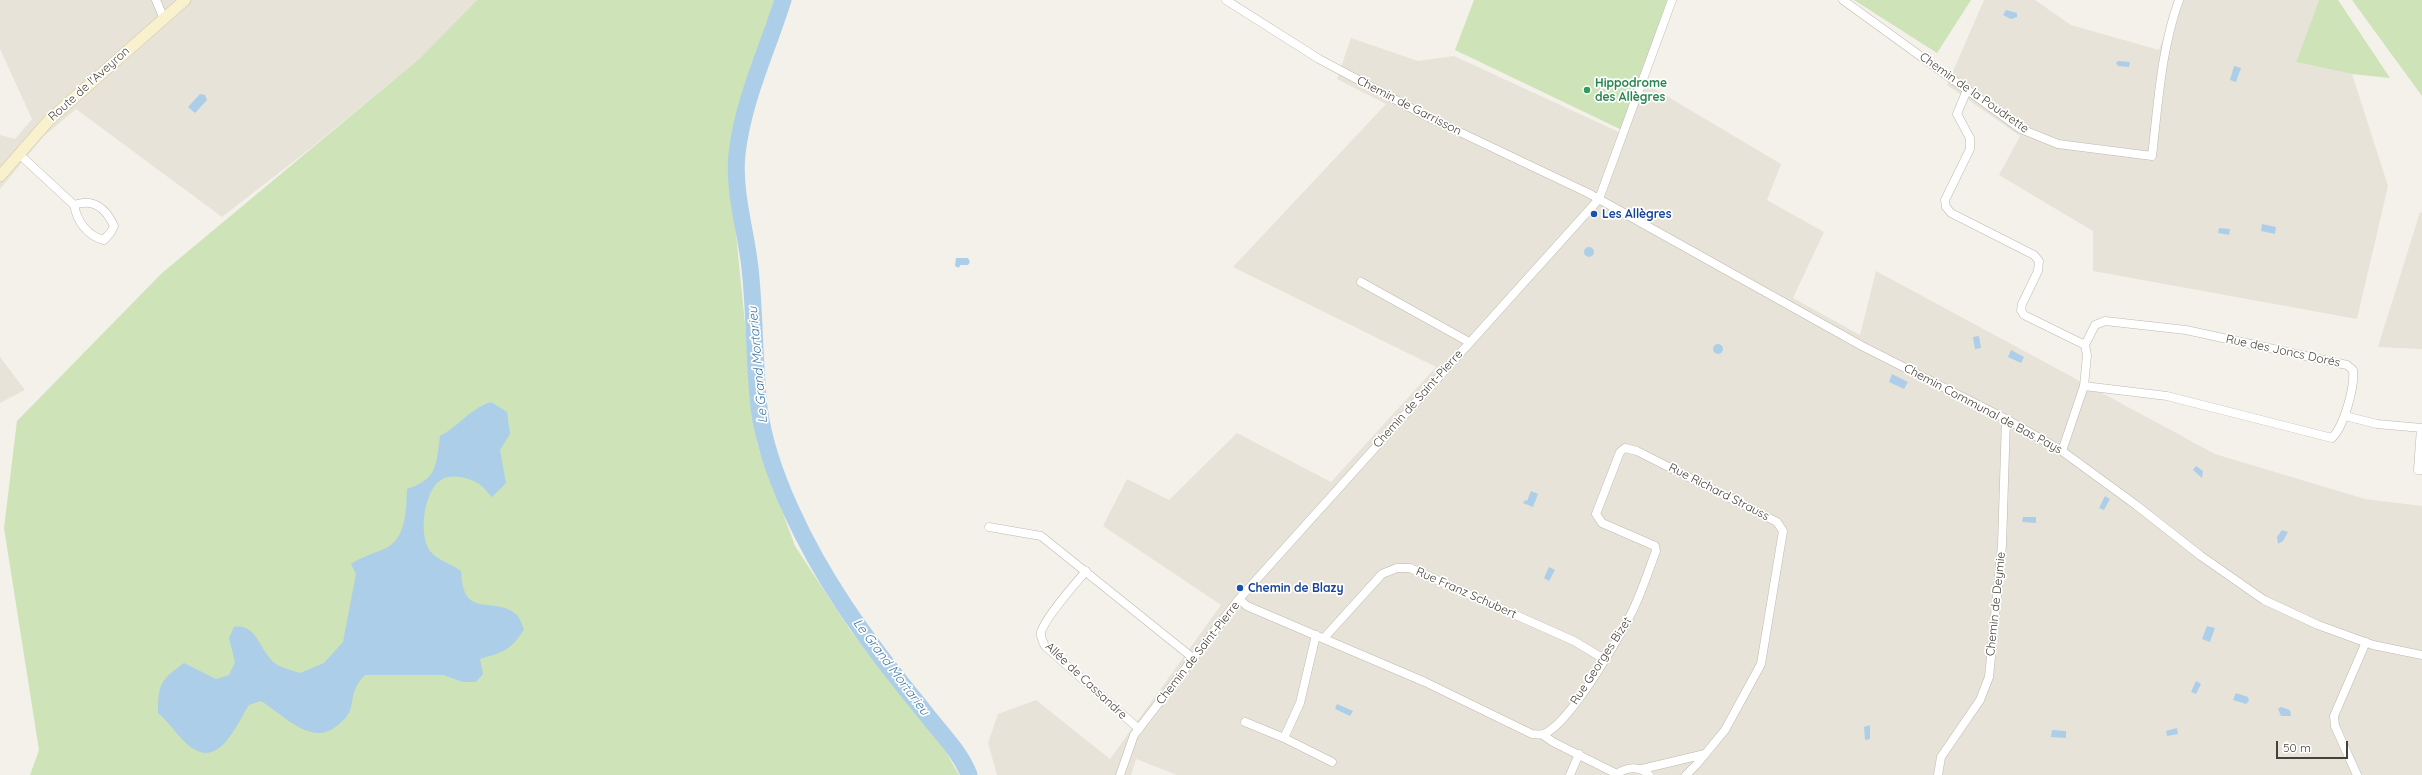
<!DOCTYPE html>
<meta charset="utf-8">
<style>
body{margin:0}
#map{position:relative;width:2422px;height:775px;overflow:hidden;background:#f3f1ea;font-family:Quicksand,sans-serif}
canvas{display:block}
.scale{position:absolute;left:2276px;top:741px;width:72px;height:18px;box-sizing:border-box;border:2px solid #464239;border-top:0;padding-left:5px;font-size:12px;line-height:14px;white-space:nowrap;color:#464239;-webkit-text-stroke:3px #fff;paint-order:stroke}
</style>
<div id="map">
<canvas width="2422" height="775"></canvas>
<div class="scale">50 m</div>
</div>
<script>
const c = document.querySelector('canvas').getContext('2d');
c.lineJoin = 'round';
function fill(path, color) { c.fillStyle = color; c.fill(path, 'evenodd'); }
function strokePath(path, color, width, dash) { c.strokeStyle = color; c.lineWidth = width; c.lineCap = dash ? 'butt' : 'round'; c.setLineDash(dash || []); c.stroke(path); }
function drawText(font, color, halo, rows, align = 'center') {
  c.font = font + ' Quicksand,sans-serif'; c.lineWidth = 3.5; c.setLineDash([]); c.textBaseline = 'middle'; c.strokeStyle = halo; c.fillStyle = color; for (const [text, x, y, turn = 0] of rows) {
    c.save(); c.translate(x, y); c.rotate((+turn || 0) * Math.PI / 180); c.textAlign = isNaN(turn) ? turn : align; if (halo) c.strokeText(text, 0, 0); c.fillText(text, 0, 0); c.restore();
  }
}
fill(new Path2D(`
 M 0,0 L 477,0 L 419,59 L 306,152 L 222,217 L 76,109 L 43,137 L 0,189 L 0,135 L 15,139 L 32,119 L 0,49 Z
 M 1984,0 L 2035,0 L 2071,25 L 2159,50 L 2177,0 L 2319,0 L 2296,62 L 2352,74 L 2388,186 L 2357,319 L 2093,271 L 2093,231 L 1999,175 L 2020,136 L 1947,85 Z
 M 1351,38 L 1418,61 L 1454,56 L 1623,134 L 1643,82 L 1781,164 L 1767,200 L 1824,232 L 1793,298 L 1860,335 L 1876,271 L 2215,454 L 2365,499 L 2422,506 L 2422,775 L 1177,775 L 1136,759 L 1131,775 L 997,775 L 988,743 L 998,714 L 1036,700 L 1110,759 L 1221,605 L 1103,526 L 1127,479 L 1169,500 L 1237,433 L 1331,482 L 1436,367 L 1233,267 L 1386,104 L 1337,79 Z
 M 2420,212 L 2422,213 L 2422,349 L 2378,347 Z
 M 0,357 L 25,390 L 0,403 Z`), '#e7e3d9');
fill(new Path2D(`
 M 477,0 L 776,0 L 732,134 L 735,224 L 757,443 L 795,546 L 850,630 L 941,743 L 959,775 L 30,775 L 39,750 L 4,528 L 17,421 L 162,273 L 419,59 Z
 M 1474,0 L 1667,0 L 1622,130 L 1455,50 Z
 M 1854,0 L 1971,0 L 1937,53 Z
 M 2319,0 L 2338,0 L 2390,78 L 2352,74 L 2296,62 Z
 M 2352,0 L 2422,0 L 2422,96 Z`), '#cee3b7');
fill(new Path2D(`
 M 2006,10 L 2017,13 L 2017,17 L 2011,19 L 2003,15 Z
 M 2118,61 L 2130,62 L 2129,67 L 2118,66 L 2116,63 Z
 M 2234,66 L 2241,68 L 2236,82 L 2230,80 Z
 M 200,94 L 205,95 L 207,100 L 195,113 L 188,107 Z
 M 2262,224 L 2276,227 L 2275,234 L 2261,231 Z
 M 2219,228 L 2230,229 L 2229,235 L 2218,233 Z
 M1584 252a5 5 0 1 1 10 0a5 5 0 1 1-10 0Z
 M 956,258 L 968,258 L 970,262 L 968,265 L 960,265 L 959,268 L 955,266 Z
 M 1979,336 L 1981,348 L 1975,349 L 1973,337 Z
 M1713 349a5 5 0 1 1 10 0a5 5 0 1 1-10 0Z
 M 2011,350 L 2024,357 L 2021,363 L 2008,357 Z
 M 1892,374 L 1908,382 L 1904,389 L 1889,382 Z
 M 491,402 L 507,412 L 510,434 L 500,450 L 506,483 L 492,497 C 488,493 484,487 479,484 C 470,478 451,473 441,480 C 424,490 418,535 430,551 C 437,560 452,564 461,571 C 463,622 494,594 517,615 C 520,618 522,625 524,629 C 511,651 503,652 480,659 L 483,674 L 476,682 L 463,682 L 443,675 L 365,675 C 348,692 356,703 347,716 C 345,719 341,722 338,725 C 312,748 284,715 261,701 L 249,705 C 235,727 218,772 187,744 C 176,734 169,722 158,713 C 158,683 161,680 184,663 L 216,679 L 229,675 L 235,662 L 229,638 L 234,627 C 258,623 259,652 276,664 C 282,668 292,670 300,673 L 324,663 L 343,642 L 356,574 L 351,564 C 363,556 376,553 388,547 C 407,536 406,507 407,489 C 438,479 436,465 440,436 C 459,426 471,408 491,402 Z
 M 2196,466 L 2203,471 L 2202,478 L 2193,470 Z
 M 1531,491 L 1538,494 L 1533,507 L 1523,503 L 1525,500 L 1527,501 Z
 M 2105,496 L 2110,499 L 2104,510 L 2099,508 Z
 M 2023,517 L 2036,517 L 2036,523 L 2022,522 Z
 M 2282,530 L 2288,532 L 2283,541 L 2278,544 L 2277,537 Z
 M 1549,567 L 1555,570 L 1549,581 L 1544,578 Z
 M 2207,626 L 2215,628 L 2210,642 L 2202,639 Z
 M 2196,681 L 2201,684 L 2196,694 L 2191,692 Z
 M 2236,693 L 2248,697 L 2249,701 L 2246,704 L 2233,700 Z
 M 1337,704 L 1353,711 L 1350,716 L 1335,709 Z
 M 2281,707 L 2290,710 L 2291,716 L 2281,716 L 2278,709 Z
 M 1870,725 L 1870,739 L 1865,740 L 1864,727 Z
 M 2177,728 L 2178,734 L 2167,736 L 2166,731 Z
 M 2052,730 L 2066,731 L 2066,738 L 2051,737 Z`), '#adcee9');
strokePath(new Path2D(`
 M 783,0 C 767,51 743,100 737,154 C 733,191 746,231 750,268 C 755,314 754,361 759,407 C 767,472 808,551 844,605 C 868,641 895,676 923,710 C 938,730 960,751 969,775`), '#adcee9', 17);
const street = new Path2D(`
 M 156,0 L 164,19
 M 1226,0 L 1319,59 L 1426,116 L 1588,193 L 1862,346 L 2006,419 L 2062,451 L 2136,505 L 2201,556 L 2264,600 L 2318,625 L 2373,645 L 2422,655
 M 1843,0 L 2021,129 L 2058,144 L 2152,156 C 2158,105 2161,49 2179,0
 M 1967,90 L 1957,114 L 1970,138 L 1970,149 L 1945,200 L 1946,207 L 1951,213 L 2034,255 L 2039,261 L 2038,271 L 2022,304 L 2021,310 L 2024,315 L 2085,345
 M 19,154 L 74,205 C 77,221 87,236 104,240 L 111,232 L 114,226 C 106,208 93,198 74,205
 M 1361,282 L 1469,342
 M 2345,416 L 2377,424 L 2422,428
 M 2421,428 L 2418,470 L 2422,470
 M 2062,451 L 2084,386 L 2087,355 L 2085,345 L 2095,325 L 2105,321 L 2186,330 L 2347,365 L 2353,370 C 2355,387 2344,426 2332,438 L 2167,396 L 2084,386
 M 989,527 L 1041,536 L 1193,658
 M 1086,571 C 1075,584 1046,616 1041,632 C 1040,637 1043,642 1045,646 L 1139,729
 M 1239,599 L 1247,606 L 1425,682 L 1532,734 C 1535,734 1540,735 1544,734 C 1570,723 1617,641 1631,614 C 1641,594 1648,572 1656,551 L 1655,546 L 1602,523 L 1596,514 L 1620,452 L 1625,448 L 1637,451 L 1777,522 L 1783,531 L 1761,664 L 1725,730 L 1697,764 L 1686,775
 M 1316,635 L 1300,703 L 1284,738 L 1332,762
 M 1324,638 L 1382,574 L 1397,568 L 1410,568 L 1574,641 L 1604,659
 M 1245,722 L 1284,738
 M 1543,735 L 1553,742 L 1617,774
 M 1642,769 L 1705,754
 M 1120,775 L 1134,735 L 1239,599 L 1599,199 L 1672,0
 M 1570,775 L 1579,754
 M 1616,775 C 1625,767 1640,765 1649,775
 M 1938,775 L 1941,757 L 1980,700 L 1989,677 L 2002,545 L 2006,419
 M 2357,775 L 2335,726 L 2334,716 L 2366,642`);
const secondary = new Path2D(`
 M 0,176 L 50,119 L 185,0`);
strokePath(street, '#beb9ad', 9);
strokePath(secondary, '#cec49e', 12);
strokePath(street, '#fff', 8);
strokePath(secondary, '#f9f0ce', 11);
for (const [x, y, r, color] of [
 [1587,90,4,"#2e9e5b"],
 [1594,214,4,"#1a4fb4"],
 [1240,588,4,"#1a4fb4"]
]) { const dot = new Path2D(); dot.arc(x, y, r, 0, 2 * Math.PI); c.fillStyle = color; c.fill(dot); strokePath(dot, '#fff', 1.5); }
drawText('bold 12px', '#27864d', '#fff', [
 ["Hippodrome",1595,83],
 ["des Allègres",1595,97]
], 'left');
drawText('12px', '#464239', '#fff', [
 ["Route de l'Aveyron",89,84,-42],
 ["Chemin de la Poudrette",1974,93,35],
 ["Chemin de Garrisson",1409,106,27],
 ["Rue des Joncs Dorés",2283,351,12],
 ["Chemin de Saint-Pierre",1418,399,-48],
 ["Chemin Communal de Bas Pays",1983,409,28],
 ["Rue Richard Strauss",1719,492,27],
 ["Rue Franz Schubert",1466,593,24],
 ["Chemin de Deymie",1996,604,-84],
 ["Chemin de Saint-Pierre",1198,653,-52],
 ["Rue Georges Bizet",1601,661,-57],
 ["Allée de Cassandre",1086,681,43]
]);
drawText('bold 12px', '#164399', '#fff', [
 ["Les Allègres",1602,214],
 ["Chemin de Blazy",1248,588]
], 'left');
drawText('italic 13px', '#3d76a7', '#fff', [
 ["Le Grand Mortarieu",758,365,-95],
 ["Le Grand Mortarieu",891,667,53]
]);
</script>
